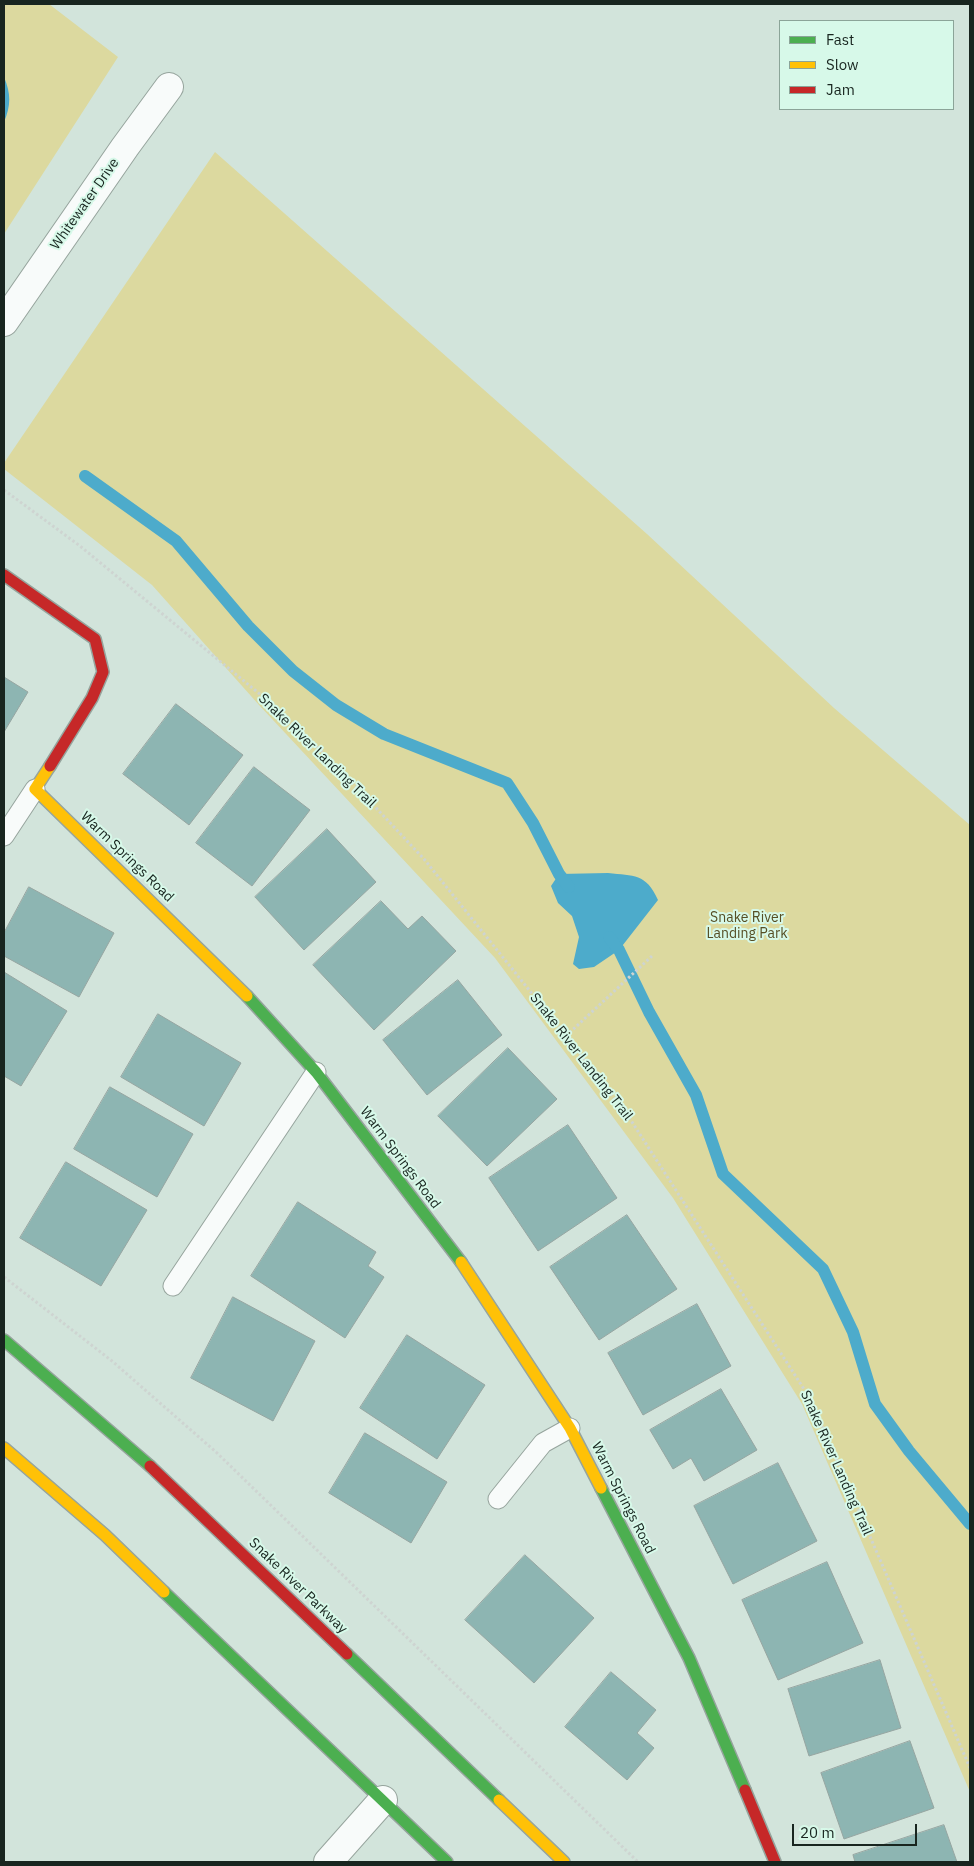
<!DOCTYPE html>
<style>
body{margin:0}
#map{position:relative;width:974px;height:1866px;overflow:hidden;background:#d2e4db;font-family:"IBM Plex Sans",sans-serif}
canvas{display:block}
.frame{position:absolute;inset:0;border:5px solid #18251f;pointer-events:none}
.legend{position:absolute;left:779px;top:20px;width:175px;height:90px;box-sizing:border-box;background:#d7f9e9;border:1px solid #8ba498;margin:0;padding:6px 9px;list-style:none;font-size:15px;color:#18251f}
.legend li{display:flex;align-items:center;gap:10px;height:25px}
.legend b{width:25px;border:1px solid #8ba498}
.scale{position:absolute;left:792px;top:1824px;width:125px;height:22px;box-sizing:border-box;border:2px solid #18251f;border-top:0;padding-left:6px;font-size:15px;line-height:18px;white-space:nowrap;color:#18251f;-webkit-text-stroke:4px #d7f9e9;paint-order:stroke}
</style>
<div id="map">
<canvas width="974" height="1866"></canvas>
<div class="frame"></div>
<ul class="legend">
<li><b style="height:6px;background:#4caf50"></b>Fast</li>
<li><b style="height:6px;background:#ffc107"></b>Slow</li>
<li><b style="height:6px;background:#c62828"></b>Jam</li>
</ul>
<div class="scale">20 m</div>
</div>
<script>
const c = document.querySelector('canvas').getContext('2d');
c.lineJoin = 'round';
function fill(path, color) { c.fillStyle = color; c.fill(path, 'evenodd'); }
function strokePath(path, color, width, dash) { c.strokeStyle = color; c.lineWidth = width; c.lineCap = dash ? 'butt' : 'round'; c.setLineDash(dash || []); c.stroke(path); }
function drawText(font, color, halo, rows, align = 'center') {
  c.font = font + ' "IBM Plex Sans",sans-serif'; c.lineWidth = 4; c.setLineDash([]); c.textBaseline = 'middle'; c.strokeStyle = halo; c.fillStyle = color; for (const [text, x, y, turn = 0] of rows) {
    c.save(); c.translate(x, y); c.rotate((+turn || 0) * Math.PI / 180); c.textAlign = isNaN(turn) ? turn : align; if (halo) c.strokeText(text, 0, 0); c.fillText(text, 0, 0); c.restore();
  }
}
fill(new Path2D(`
 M 4,4 L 49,4 L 118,57 L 4,234 Z
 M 215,152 L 647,534 L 834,708 L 970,825 L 970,1792 L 802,1404 L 673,1198 L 495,958 L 259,705 L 152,585 L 4,469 L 4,463 Z`), '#dcd99f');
fill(new Path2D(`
 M 4,77 C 11,94 11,105 4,122 Z
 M 608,873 C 634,876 646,873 658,900 L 619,950 L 594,967 L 579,969 L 573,964 L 579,937 L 572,916 L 558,903 L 551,886 L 559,874 Z`), '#4dabcb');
strokePath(new Path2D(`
 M 85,476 L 176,541 L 248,626 L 293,671 L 336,705 L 384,734 L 507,783 L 533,823 L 559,874 L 569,887
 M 609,937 L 619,950 L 649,1012 L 696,1095 L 723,1174 L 823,1269 L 853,1332 L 875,1404 L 909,1451 L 970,1524`), '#4dabcb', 12);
const building = new Path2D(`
 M 4,677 L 28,692 L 4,732 Z
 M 176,704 L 243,755 L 189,825 L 123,774 Z
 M 254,767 L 310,810 L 252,886 L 196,843 Z
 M 327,829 L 376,882 L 304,950 L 255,897 Z
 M 29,887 L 114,933 L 79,997 L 4,956 L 4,933 Z
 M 381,901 L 408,929 L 422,916 L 456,951 L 374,1030 L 313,965 Z
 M 4,972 L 67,1011 L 21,1086 L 4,1076 Z
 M 458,980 L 502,1035 L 427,1095 L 383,1040 Z
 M 158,1014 L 241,1063 L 204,1126 L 121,1077 Z
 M 508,1048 L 557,1099 L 487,1166 L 438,1116 Z
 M 110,1087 L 193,1134 L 157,1197 L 74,1149 Z
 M 568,1125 L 617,1198 L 538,1251 L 489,1178 Z
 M 66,1162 L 147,1210 L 101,1286 L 20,1238 Z
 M 298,1202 L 376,1252 L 368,1266 L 384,1277 L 345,1338 L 251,1276 Z
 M 627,1215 L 677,1289 L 599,1340 L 550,1267 Z
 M 233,1297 L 315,1341 L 273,1421 L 191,1378 Z
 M 697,1304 L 731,1366 L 643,1415 L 608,1353 Z
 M 407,1335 L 485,1385 L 437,1459 L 360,1408 Z
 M 721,1389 L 757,1450 L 704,1481 L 691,1458 L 673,1469 L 650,1430 Z
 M 365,1433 L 447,1482 L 411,1543 L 329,1493 Z
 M 778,1463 L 817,1541 L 733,1584 L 694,1506 Z
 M 525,1555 L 594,1618 L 534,1683 L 465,1620 Z
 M 827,1562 L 863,1643 L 778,1680 L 742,1600 Z
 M 880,1660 L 901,1728 L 809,1756 L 788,1689 Z
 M 611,1672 L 656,1710 L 637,1733 L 654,1748 L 627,1780 L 565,1727 Z
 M 910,1741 L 934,1808 L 844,1839 L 821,1773 Z
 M 944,1825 L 957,1862 L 855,1862 L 853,1855 Z`);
fill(building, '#8db5b2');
strokePath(building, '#96a5a1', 1);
const lane = new Path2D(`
 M 4,836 L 35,789
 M 173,1286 L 316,1072
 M 498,1499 L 543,1443 L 570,1428`);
const street = new Path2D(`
 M 4,322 L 125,147 L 169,87
 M 328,1862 L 383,1800`);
const fast = new Path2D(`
 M 247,996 L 316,1072 L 461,1262
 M 4,1340 L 150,1466
 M 601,1488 L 689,1658 L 745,1790
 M 164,1592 L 447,1862
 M 347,1654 L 499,1800`);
const slow = new Path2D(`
 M 50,766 L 35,789 L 247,996
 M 461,1262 L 570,1428 L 601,1488
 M 4,1448 L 105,1535 L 164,1592
 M 499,1800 L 564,1862`);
const jam = new Path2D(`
 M 4,575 L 95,639 L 103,672 L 92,698 L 50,766
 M 150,1466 L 347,1654
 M 745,1790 L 775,1862`);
strokePath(lane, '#96a49d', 21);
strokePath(street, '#96a49d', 30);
strokePath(fast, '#96a49d', 14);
strokePath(slow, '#96a49d', 14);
strokePath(jam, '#96a49d', 14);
strokePath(new Path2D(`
 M 4,490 L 80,546 L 267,700 L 333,762 L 424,859 L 566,1036 L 632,1122 L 811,1400 L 970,1768
 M 566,1036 L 652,956
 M 4,1277 L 112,1361 L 216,1452 L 638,1862`), '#ced4d1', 3, [2.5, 2.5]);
strokePath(lane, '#f8fbfa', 19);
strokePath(street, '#f8fbfa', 28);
strokePath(fast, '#4caf50', 11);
strokePath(slow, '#ffc107', 11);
strokePath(jam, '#c62828', 11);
drawText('14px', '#18251f', '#d7f9e9', [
 ["Whitewater Drive",85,204,-55],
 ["Snake River Landing Trail",317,751,44],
 ["Warm Springs Road",127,857,44],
 ["Snake River Landing Trail",581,1057,52],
 ["Warm Springs Road",400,1158,53],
 ["Snake River Landing Trail",836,1463,66],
 ["Warm Springs Road",623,1498,63],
 ["Snake River Parkway",298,1586,44]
]);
drawText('14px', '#564e24', '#d7f9e9', [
 ["Snake River",747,918],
 ["Landing Park",747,934]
]);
</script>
